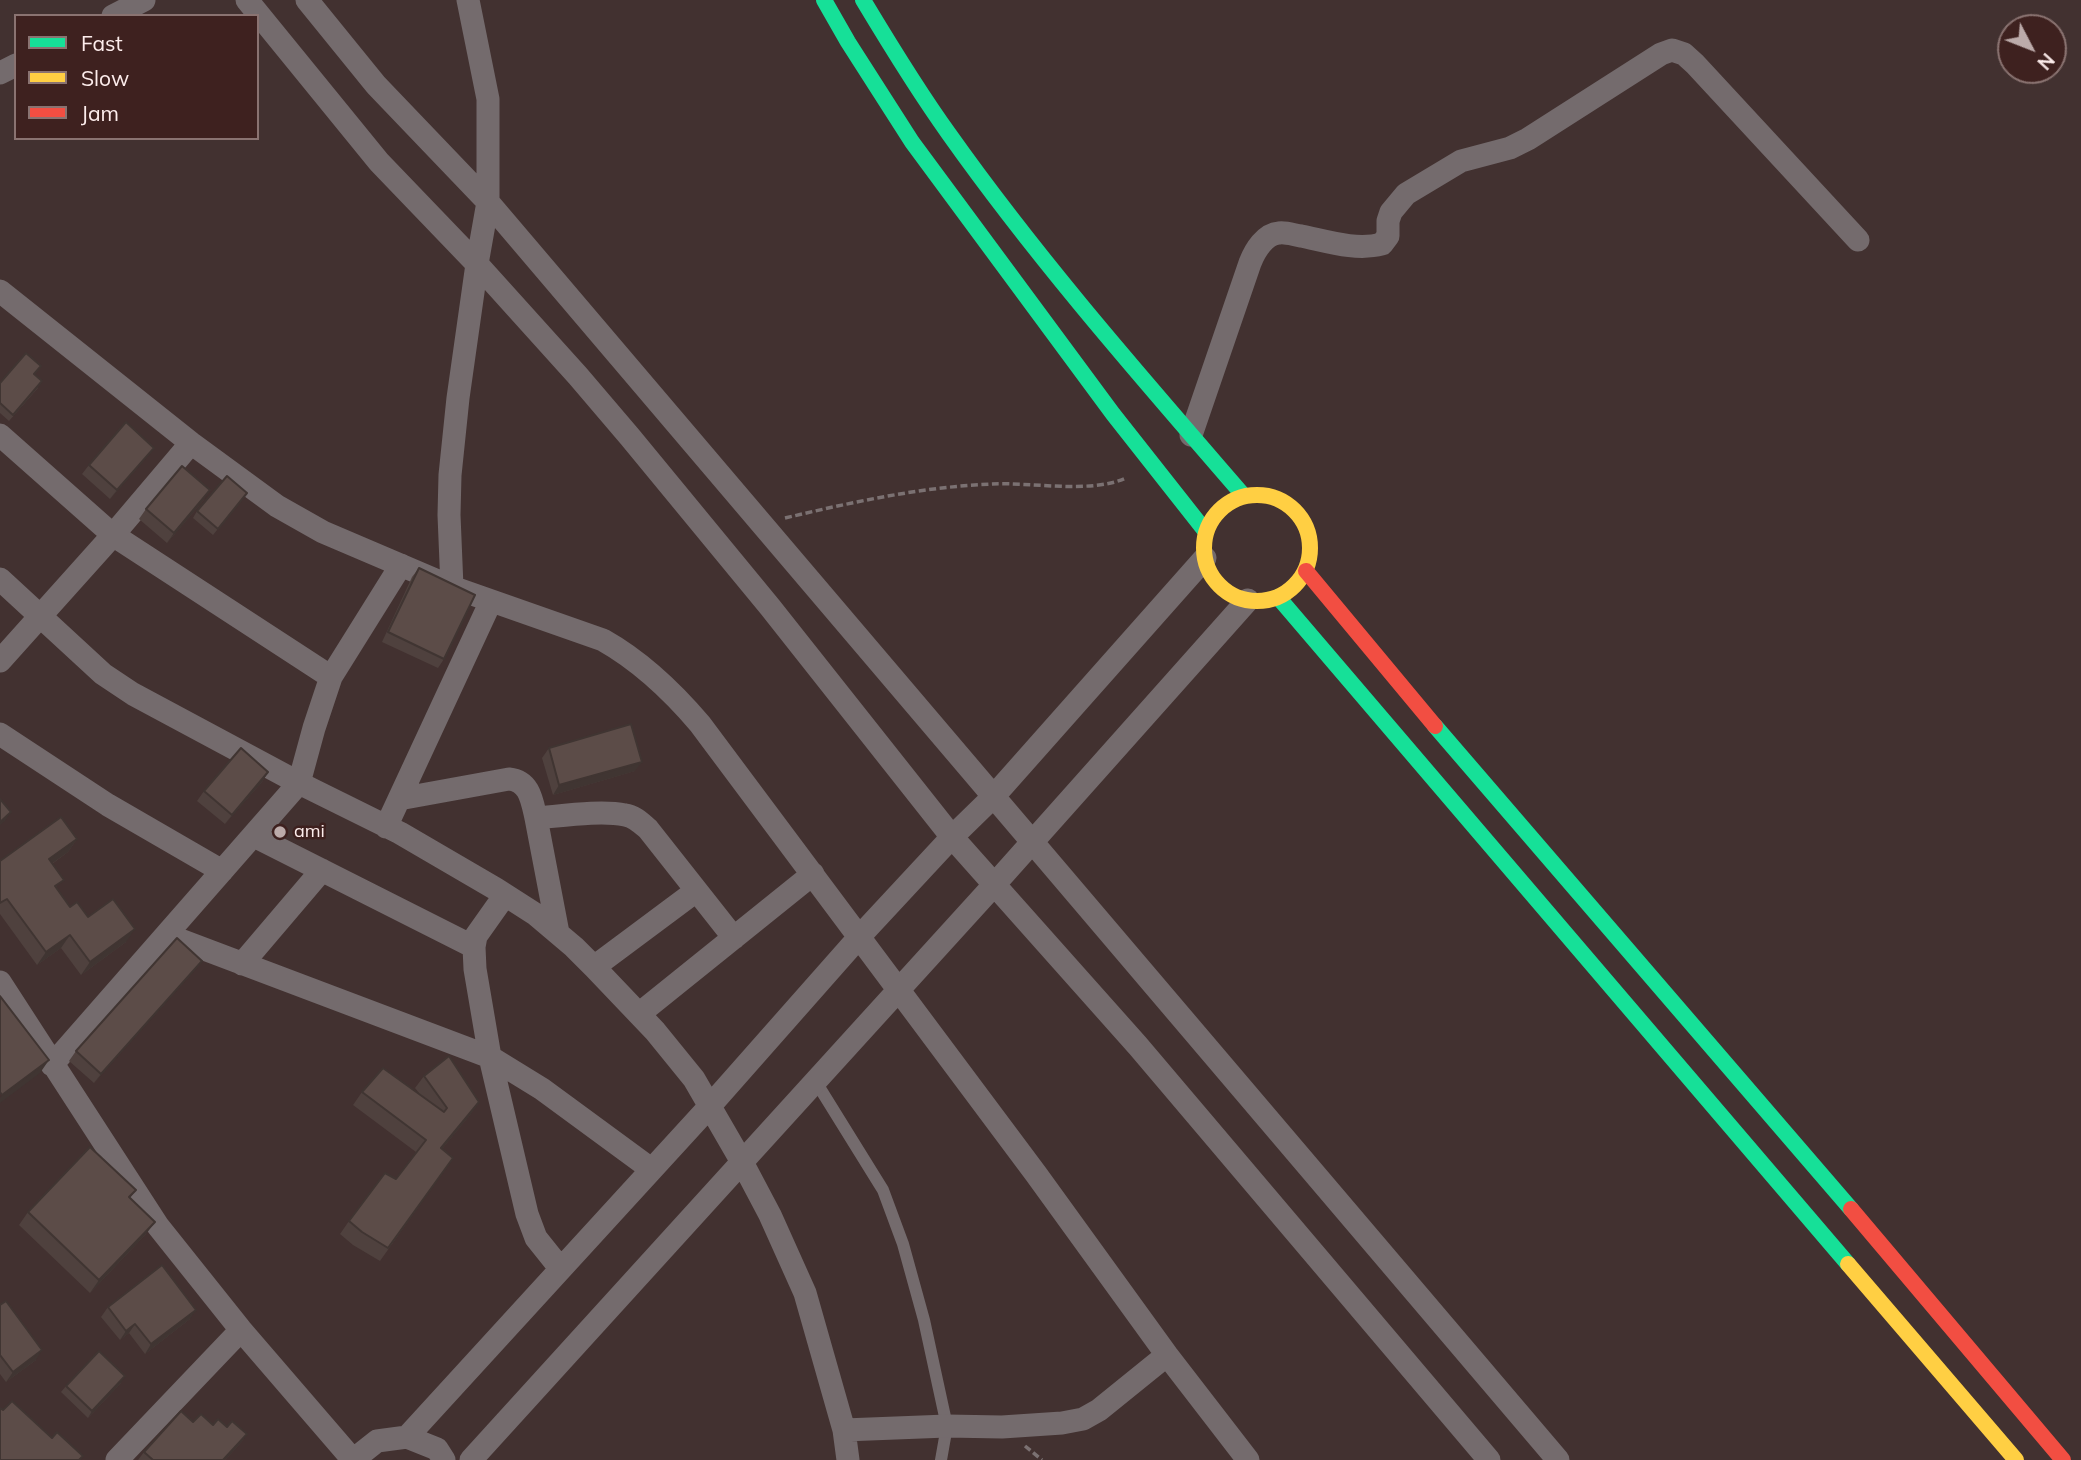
<!DOCTYPE html>
<style>
body{margin:0}
#map{position:relative;width:2081px;height:1460px;overflow:hidden;background:#423130;font-family:Mulish,sans-serif}
canvas{display:block}
.legend{position:absolute;left:14px;top:14px;width:245px;height:126px;box-sizing:border-box;background:#3e211f;border:2px solid #8a7371;margin:0;padding:9px 12px;list-style:none;font-size:21px;color:#fdedec}
.legend li{display:flex;align-items:center;gap:14px;height:35px}
.legend b{width:35px;border:2px solid #8a7371}
.north{position:absolute;left:1997px;top:14px;width:70px;height:70px;box-sizing:border-box;background:#3e211f;border:2px solid #8a7371;border-radius:50%;rotate:132deg;font-size:19px;font-weight:700;line-height:28px;text-align:center;color:#fdedec}
.north::after{content:'';display:block;margin:auto;width:24px;height:32px;background:#bcabaa;clip-path:polygon(50% 0,100% 100%,50% 72%,0 100%)}
</style>
<div id="map">
<canvas width="2081" height="1460"></canvas>
<ul class="legend">
<li><b style="height:9px;background:#16e098"></b>Fast</li>
<li><b style="height:9px;background:#ffcf43"></b>Slow</li>
<li><b style="height:9px;background:#f24e42"></b>Jam</li>
</ul>
<div class="north">N</div>
</div>
<script>
const c = document.querySelector('canvas').getContext('2d');
c.lineJoin = 'round';
function strokePath(path, color, width, dash) { c.strokeStyle = color; c.lineWidth = width; c.lineCap = dash ? 'butt' : 'round'; c.setLineDash(dash || []); c.stroke(path); }
function fill(path, color) { c.fillStyle = color; c.fill(path, 'evenodd'); }
function drawText(font, color, halo, rows, align = 'center') {
  c.font = font + ' Mulish,sans-serif'; c.lineWidth = 5; c.setLineDash([]); c.textBaseline = 'middle'; c.strokeStyle = halo; c.fillStyle = color; for (const [text, x, y, turn = 0] of rows) {
    c.save(); c.translate(x, y); c.rotate((+turn || 0) * Math.PI / 180); c.textAlign = isNaN(turn) ? turn : align; if (halo) c.strokeText(text, 0, 0); c.fillText(text, 0, 0); c.restore();
  }
}
strokePath(new Path2D(`
 M 785,518 C 853,502 921,487 992,484 C 1031,482 1091,494 1126,478
 M 1025,1446 L 1042,1460`), '#7b7172', 3.5, [7, 3.5]);
strokePath(new Path2D(`
 M 816,1082 L 883,1190 L 903,1244 L 924,1320 L 947,1426 L 941,1460`), '#746b6d', 12);
strokePath(new Path2D(`
 M 247,0 L 379,162 L 477,264 L 578,376 L 630,437 L 770,607 L 952,837 L 1138,1046 L 1489,1460
 M 307,0 L 376,85 L 488,202 L 1558,1460
 M 113,16 L 144,0
 M 0,73 L 16,65
 M 0,291 L 191,443 L 277,506 L 323,532 L 452,587 L 603,640 C 642,662 672,691 700,724 L 1036,1174 L 1167,1355 L 1248,1460
 M 0,435 L 113,535 L 331,677
 M 1191,435 L 1250,263 C 1255,250 1265,234 1279,233 C 1286,232 1294,235 1301,236 C 1326,241 1356,251 1382,244 L 1388,236 L 1388,221 L 1391,212 L 1406,194 L 1461,161 L 1510,148 L 1528,139 L 1661,54 L 1672,50 L 1684,54 L 1695,64 L 1858,240
 M 0,579 L 103,674 L 133,694 L 299,783 L 400,833 L 496,889 L 535,914 L 574,947 L 594,967 L 655,1031 L 694,1079 L 742,1162 L 770,1215 L 805,1293 L 844,1430 L 848,1460
 M 452,587 L 449,515 L 450,475 L 458,398 L 477,264 L 488,202 L 488,99 L 468,0
 M 0,661 L 113,535 L 191,443
 M 0,734 L 108,805 L 222,871
 M 399,799 L 509,779 C 530,781 532,801 536,818
 M 386,827 L 491,601
 M 254,836 L 474,947
 M 505,895 L 476,936 L 474,947 L 475,969 L 490,1057 L 527,1214 L 536,1238 L 560,1268
 M 558,933 L 536,818 C 561,816 601,810 625,815 C 634,816 641,823 648,829 L 734,938
 M 167,935 L 490,1057 L 542,1089 L 651,1169
 M 242,964 L 322,870
 M 594,967 L 696,891
 M 0,982 L 158,1226 L 241,1330 L 353,1460
 M 639,1014 L 813,874
 M 52,1065 L 299,783 L 314,728 L 331,677 L 401,565
 M 844,1430 L 947,1426 L 1002,1427 L 1062,1423 L 1083,1419 L 1099,1410 L 1167,1355
 M 407,1437 L 709,1107 L 860,936 L 952,837 L 993,797 L 1205,558
 M 117,1460 L 241,1330
 M 353,1460 L 377,1441 L 407,1437 L 437,1449 L 444,1460
 M 471,1460 L 994,885 L 1248,600`), '#746b6d', 23);
strokePath(new Path2D(`
 M 824,0 L 848,42 L 912,142 L 1113,414 L 1206,532
 M 863,0 C 890,45 918,91 949,134 C 1039,261 1142,378 1244,496
 M 1278,597 L 1848,1264
 M 1435,726 L 1851,1209`), '#16e098', 16);
strokePath(new Path2D(`
 M1204 548a53 53 0 1 1 106 0a53 53 0 1 1-106 0Z
 M 1848,1264 L 2016,1460`), '#ffcf43', 16);
strokePath(new Path2D(`
 M 1306,571 L 1435,726
 M 1851,1209 L 2063,1460`), '#f24e42', 16);
fill(new Path2D(`
 M 34,374 L 38,388 L 9,421 L 0,413 L 0,383 Z
 M 147,457 L 110,499 L 82,474 L 89,465 Z
 M 247,493 L 213,535 L 193,518 L 197,511 Z
 M 204,500 L 167,543 L 139,519 L 146,509 Z
 M 419,568 L 444,659 L 438,668 L 382,642 L 412,577 Z
 M 549,748 L 635,771 L 553,795 L 542,758 Z
 M 268,772 L 262,782 L 225,824 L 197,801 L 204,791 Z
 M 77,839 L 68,852 L 52,864 L 57,889 L 70,907 L 88,917 L 126,942 L 81,975 L 61,948 L 37,965 L 0,914 L 0,861 Z
 M 195,970 L 94,1083 L 69,1061 L 76,1051 Z
 M 424,1076 L 479,1102 L 470,1115 L 442,1149 L 453,1158 L 380,1261 L 353,1245 L 340,1234 L 349,1221 L 396,1179 L 416,1152 L 353,1105 L 362,1092 L 419,1093 L 415,1088 Z
 M 136,1190 L 130,1198 L 146,1234 L 90,1293 L 19,1225 L 28,1212 Z
 M 0,1305 L 36,1360 L 6,1382 L 0,1374 Z
 M 108,1307 L 190,1319 L 145,1354 L 129,1333 L 120,1340 L 101,1317 Z
 M 121,1383 L 88,1418 L 61,1392 L 66,1386 Z
 M 193,1422 L 227,1427 L 247,1434 L 240,1444 L 225,1460 L 138,1460 L 144,1452 Z`), '#4f413e');
fill(new Path2D(`
 M 154,448 L 147,457 L 110,499 L 117,490 Z
 M 210,490 L 204,500 L 167,543 L 174,533 Z
 M 642,762 L 635,771 L 553,795 L 559,785 Z
 M 268,772 L 262,782 L 225,824 L 232,815 Z
 M 11,812 L 5,821 L 0,825 L 0,822 Z
 M 77,839 L 68,852 L 40,872 L 49,859 Z
 M 135,929 L 126,942 L 81,975 L 90,962 Z
 M 70,935 L 61,948 L 37,965 L 46,952 Z
 M 202,961 L 195,970 L 94,1083 L 101,1074 Z
 M 49,1060 L 40,1073 L 0,1103 L 0,1098 L 2,1095 Z
 M 479,1102 L 470,1115 L 432,1161 L 441,1148 Z
 M 155,1222 L 146,1234 L 90,1293 L 99,1280 Z
 M 196,1310 L 190,1319 L 145,1354 L 151,1344 Z
 M 135,1324 L 129,1333 L 120,1340 L 126,1331 Z
 M 42,1350 L 36,1360 L 6,1382 L 13,1372 Z
 M 125,1376 L 121,1383 L 88,1418 L 92,1411 Z
 M 247,1434 L 240,1444 L 225,1460 L 223,1460 Z`), '#403532');
const building = new Path2D(`
 M 26,353 L 41,366 L 34,374 L 42,381 L 13,415 L 0,403 L 0,383 Z
 M 126,422 L 154,448 L 117,490 L 89,465 Z
 M 182,466 L 210,490 L 174,533 L 146,509 Z
 M 227,476 L 247,493 L 218,529 L 197,511 Z
 M 419,568 L 475,595 L 444,659 L 388,632 Z
 M 631,724 L 642,762 L 559,785 L 549,748 Z
 M 241,748 L 268,772 L 232,815 L 204,791 Z
 M 0,799 L 11,812 L 0,822 Z
 M 61,817 L 77,839 L 49,859 L 64,880 L 55,886 L 70,907 L 77,902 L 88,917 L 113,899 L 135,929 L 90,962 L 70,935 L 46,952 L 7,899 L 0,903 L 0,861 Z
 M 177,938 L 202,961 L 101,1074 L 76,1051 Z
 M 0,996 L 49,1060 L 2,1095 L 0,1092 Z
 M 449,1056 L 479,1102 L 441,1148 L 453,1158 L 388,1248 L 362,1232 L 349,1221 L 385,1173 L 396,1179 L 426,1140 L 362,1092 L 383,1068 L 444,1112 L 447,1108 L 424,1076 Z
 M 90,1147 L 136,1190 L 129,1197 L 155,1222 L 99,1280 L 28,1212 Z
 M 162,1265 L 196,1310 L 151,1344 L 135,1324 L 126,1331 L 108,1307 Z
 M 6,1301 L 42,1350 L 13,1372 L 0,1355 L 0,1305 Z
 M 99,1351 L 125,1376 L 92,1411 L 66,1386 Z
 M 12,1401 L 52,1438 L 57,1432 L 83,1456 L 79,1460 L 0,1460 L 0,1408 L 3,1410 Z
 M 181,1411 L 193,1422 L 201,1414 L 213,1425 L 218,1419 L 227,1427 L 232,1421 L 247,1434 L 223,1460 L 153,1460 L 144,1452 Z`);
fill(building, '#5c4c48');
strokePath(building, '#403532', 2);
for (const [x, y, r, color] of [
 [280,832,7,"#bcabaa"]
]) { const dot = new Path2D(); dot.arc(x, y, r, 0, 2 * Math.PI); c.fillStyle = color; c.fill(dot); strokePath(dot, '#3e211f', 2.5); }
drawText('18px', '#fdedec', '#3e211f', [
 ["ami",294,832]
], 'left');
</script>
